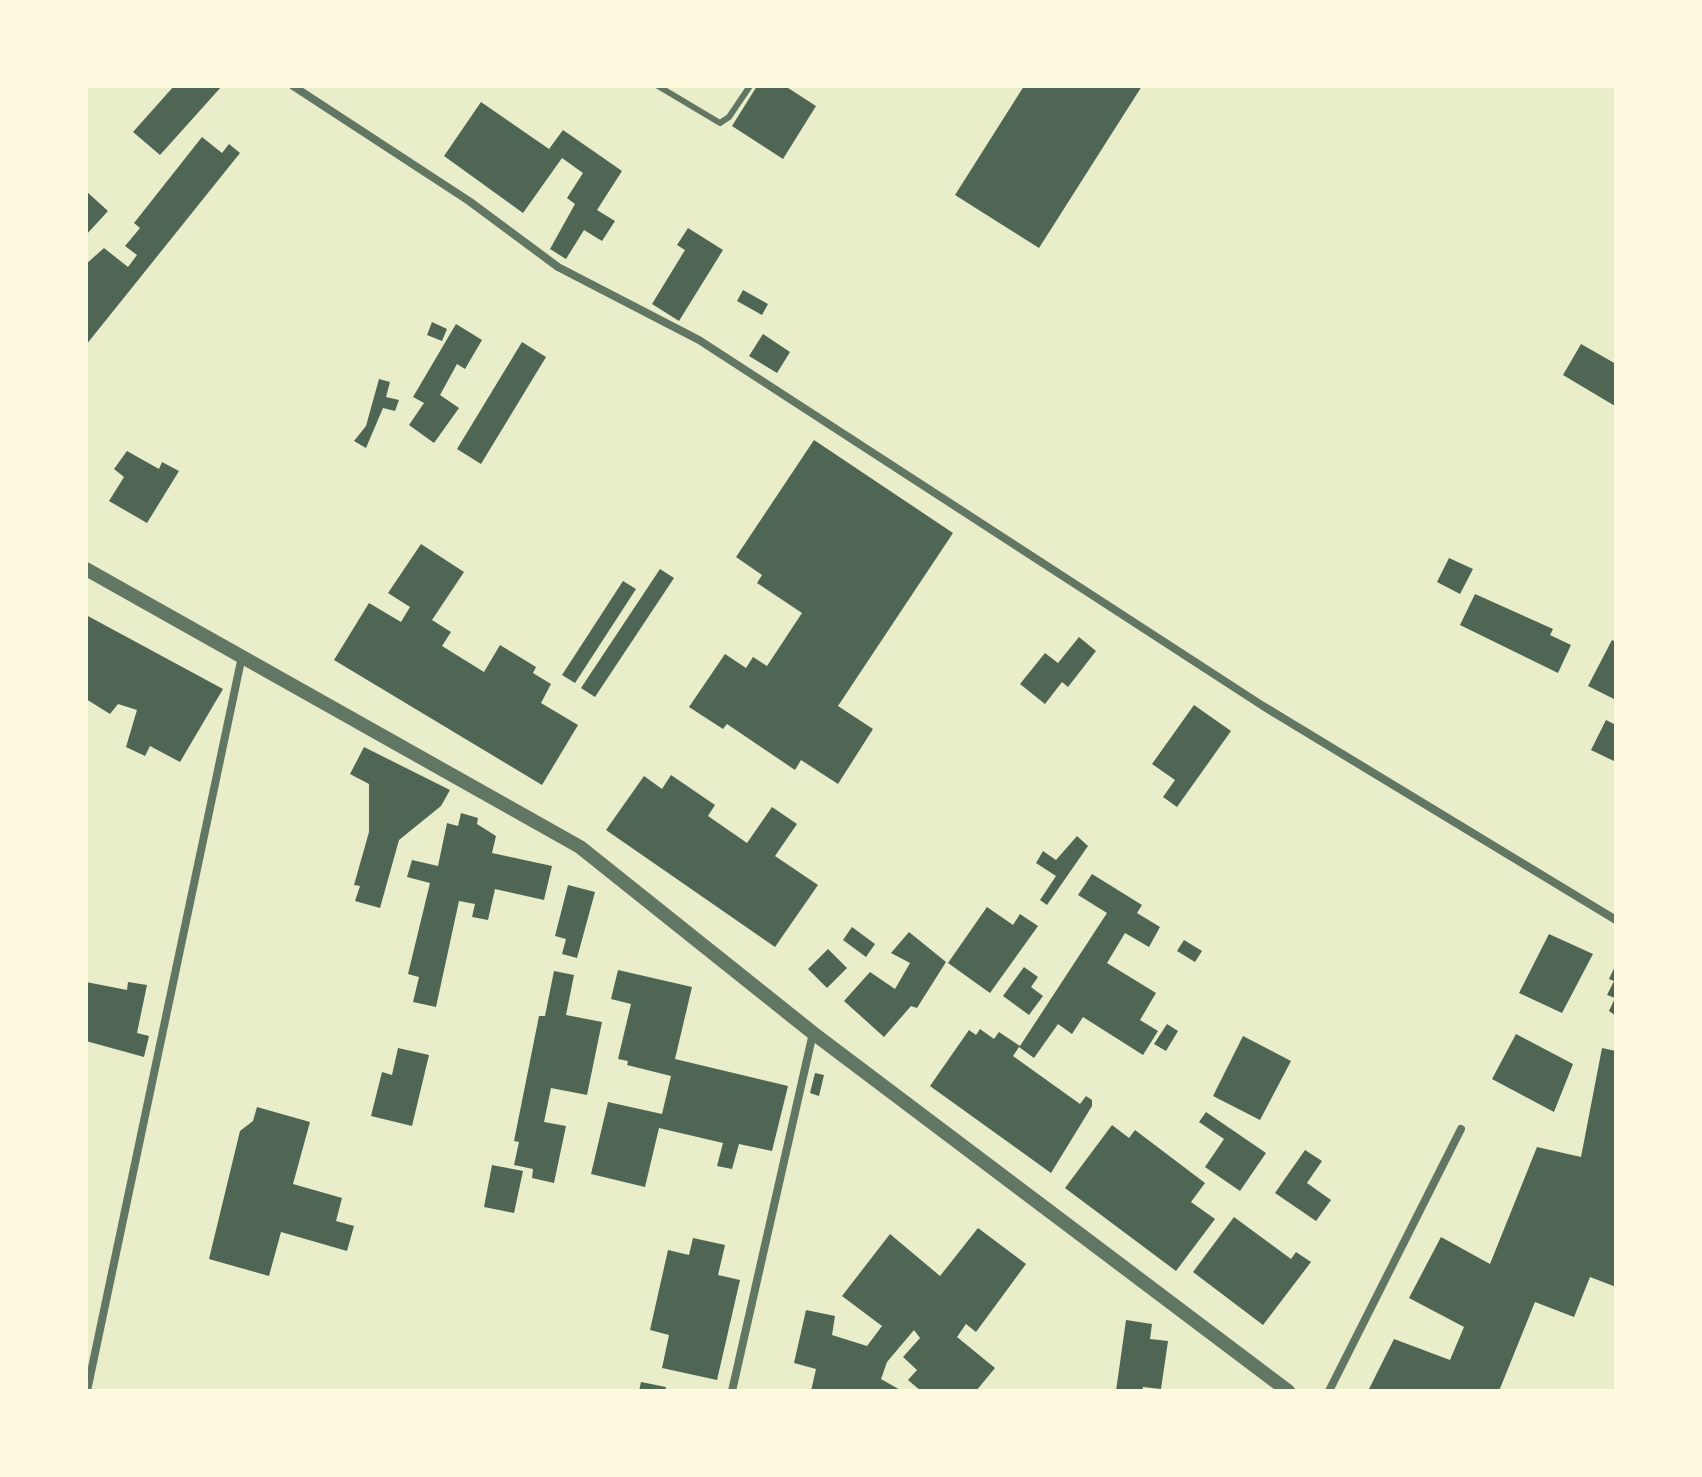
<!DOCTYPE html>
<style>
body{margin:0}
#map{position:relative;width:1702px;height:1477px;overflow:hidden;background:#e9edc9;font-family:Poppins,sans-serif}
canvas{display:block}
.frame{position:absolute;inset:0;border:88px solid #fefae0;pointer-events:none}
</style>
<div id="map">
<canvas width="1702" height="1477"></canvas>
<div class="frame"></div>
</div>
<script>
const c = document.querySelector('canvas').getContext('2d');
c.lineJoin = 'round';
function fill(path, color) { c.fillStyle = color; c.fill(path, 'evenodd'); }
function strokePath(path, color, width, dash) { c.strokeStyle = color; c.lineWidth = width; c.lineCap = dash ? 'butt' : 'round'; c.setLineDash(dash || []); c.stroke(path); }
fill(new Path2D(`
 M 174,86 L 222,86 L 160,155 L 133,132 Z
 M 757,86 L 785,86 L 816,106 L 783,159 L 732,126 Z
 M 1024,86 L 1142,86 L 1039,248 L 955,195 Z
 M 481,102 L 549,149 L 563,130 L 622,171 L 597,210 L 615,221 L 602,241 L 584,230 L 566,259 L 550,249 L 575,204 L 567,198 L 583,173 L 562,158 L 523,213 L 444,156 Z
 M 202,137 L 222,153 L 229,144 L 240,153 L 86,345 L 86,264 L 104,248 L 128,267 L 137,255 L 125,246 L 140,228 L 134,223 Z
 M 86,191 L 108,211 L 86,235 Z
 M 688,228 L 723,250 L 679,321 L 652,304 L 685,250 L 677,245 Z
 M 743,290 L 768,304 L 762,315 L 737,301 Z
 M 432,322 L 447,329 L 442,341 L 427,335 Z
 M 456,324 L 482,340 L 465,369 L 457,364 L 440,395 L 459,408 L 434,443 L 409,425 L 424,403 L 413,397 Z
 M 763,334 L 790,352 L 777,373 L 749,356 Z
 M 522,342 L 546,357 L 481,464 L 457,449 Z
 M 1581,344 L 1616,364 L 1615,406 L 1563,375 Z
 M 379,379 L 390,382 L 386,397 L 399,400 L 395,411 L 383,408 L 366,448 L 354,441 L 366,426 Z
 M 814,440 L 953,533 L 838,706 L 873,729 L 838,784 L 801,760 L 795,770 L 727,724 L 723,729 L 689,707 L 725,654 L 746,668 L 753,657 L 767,666 L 802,613 L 757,583 L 762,575 L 736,557 Z
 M 127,451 L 159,469 L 162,462 L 179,471 L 147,523 L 109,501 L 124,477 L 114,469 Z
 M 421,544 L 464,572 L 432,620 L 451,632 L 442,646 L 484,672 L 500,645 L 536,667 L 533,673 L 551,684 L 541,703 L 578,725 L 542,785 L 334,660 L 369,603 L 401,622 L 410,607 L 388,593 Z
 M 1449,558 L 1473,569 L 1460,594 L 1437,582 Z
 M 660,569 L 674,578 L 595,697 L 581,688 Z
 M 623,581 L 636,589 L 575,683 L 562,675 Z
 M 1475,594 L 1553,629 L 1550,635 L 1571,645 L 1558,673 L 1460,625 Z
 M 86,615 L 223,689 L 180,762 L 150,746 L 145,756 L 126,747 L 137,710 L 118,704 L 110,714 L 86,699 Z
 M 1079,637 L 1096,651 L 1068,687 L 1062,682 L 1045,704 L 1020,684 L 1045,653 L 1058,663 Z
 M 1612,640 L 1616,642 L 1616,700 L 1588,686 Z
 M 1194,705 L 1231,731 L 1177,807 L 1163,797 L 1175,780 L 1152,764 Z
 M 1606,720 L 1616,725 L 1616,762 L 1591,750 Z
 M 364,747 L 450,790 L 441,806 L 399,840 L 380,908 L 355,901 L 360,886 L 354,885 L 369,832 L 369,784 L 350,774 Z
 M 671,775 L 715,805 L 708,816 L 747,843 L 772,807 L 797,824 L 775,856 L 818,885 L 775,947 L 606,830 L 644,776 L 662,789 Z
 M 461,813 L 478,818 L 477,824 L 496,836 L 492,853 L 552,866 L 544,900 L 495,889 L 488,920 L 472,917 L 475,904 L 459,901 L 436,1007 L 413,1002 L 419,977 L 408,974 L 430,883 L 407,877 L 412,860 L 438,866 L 447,823 L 458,826 Z
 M 1077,836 L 1088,846 L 1047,905 L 1040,900 L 1056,876 L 1036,863 L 1043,851 L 1056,860 Z
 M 1092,874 L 1142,905 L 1137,913 L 1160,927 L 1149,947 L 1125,933 L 1107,963 L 1156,993 L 1140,1020 L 1158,1031 L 1143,1055 L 1083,1017 L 1072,1034 L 1058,1024 L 1034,1058 L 1019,1047 L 1013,1056 L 1080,1104 L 1086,1096 L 1092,1100 L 1092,1106 L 1051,1173 L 930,1086 L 969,1030 L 976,1035 L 980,1029 L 994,1039 L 999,1032 L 1020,1046 L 1107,913 L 1078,895 Z
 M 568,885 L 595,892 L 577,958 L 562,954 L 566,939 L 555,936 Z
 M 987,907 L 1013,925 L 1020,914 L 1038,926 L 990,993 L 948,963 Z
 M 852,927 L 875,944 L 866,957 L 843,940 Z
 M 909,932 L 946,962 L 917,1008 L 911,1006 L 884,1037 L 844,1001 L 870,972 L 895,989 L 910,963 L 891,953 Z
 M 1549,934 L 1593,954 L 1562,1013 L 1519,993 Z
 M 1184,940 L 1202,951 L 1195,962 L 1177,951 Z
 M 828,949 L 847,968 L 827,988 L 808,969 Z
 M 1616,964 L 1616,1016 L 1609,1011 L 1615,998 L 1607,995 L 1614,981 L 1609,979 Z
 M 1024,967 L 1038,977 L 1031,987 L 1043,996 L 1029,1015 L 1003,996 Z
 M 618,970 L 692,987 L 675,1059 L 788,1086 L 772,1151 L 739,1144 L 732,1169 L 717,1166 L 723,1143 L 659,1128 L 645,1187 L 591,1174 L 608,1102 L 662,1114 L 671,1076 L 627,1065 L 628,1061 L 618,1059 L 631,1004 L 611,999 Z
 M 554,971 L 574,975 L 566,1015 L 602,1022 L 587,1095 L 551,1088 L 544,1122 L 566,1126 L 554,1183 L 532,1178 L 533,1169 L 514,1165 L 519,1142 L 514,1141 L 539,1016 L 545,1016 Z
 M 86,982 L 127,990 L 128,982 L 147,985 L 137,1033 L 149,1036 L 144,1057 L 86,1041 Z
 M 1167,1024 L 1178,1031 L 1166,1051 L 1154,1044 Z
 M 1516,1034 L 1573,1064 L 1554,1112 L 1492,1079 Z
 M 1243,1036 L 1291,1061 L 1260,1120 L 1213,1096 Z
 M 398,1048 L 429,1055 L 412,1126 L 371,1116 L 382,1072 L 392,1075 Z
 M 1602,1048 L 1616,1051 L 1616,1287 L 1590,1277 L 1574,1317 L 1535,1302 L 1499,1391 L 1368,1391 L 1394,1339 L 1450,1360 L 1464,1327 L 1409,1298 L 1441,1237 L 1490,1264 L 1537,1147 L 1581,1157 Z
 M 815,1073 L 824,1075 L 819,1096 L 810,1093 Z
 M 257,1107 L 310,1122 L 293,1184 L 342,1198 L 336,1221 L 354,1226 L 347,1251 L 281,1232 L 269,1276 L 209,1259 L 240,1131 L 253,1121 Z
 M 1206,1112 L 1266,1153 L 1240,1191 L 1205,1167 L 1224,1139 L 1199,1122 Z
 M 1112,1125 L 1129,1138 L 1135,1130 L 1205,1183 L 1191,1202 L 1215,1219 L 1176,1271 L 1065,1188 Z
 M 1305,1150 L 1322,1161 L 1307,1183 L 1331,1200 L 1316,1221 L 1275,1193 Z
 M 492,1165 L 523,1171 L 514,1213 L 484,1207 Z
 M 1234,1217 L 1291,1259 L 1296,1252 L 1311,1262 L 1263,1325 L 1193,1272 Z
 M 978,1228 L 1026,1264 L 976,1332 L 966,1324 L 957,1337 L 995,1368 L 976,1391 L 921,1391 L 908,1380 L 917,1370 L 903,1357 L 920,1338 L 914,1330 L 887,1362 L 881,1379 L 902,1391 L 811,1391 L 816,1369 L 794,1363 L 806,1310 L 835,1316 L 832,1335 L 867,1346 L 882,1326 L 842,1296 L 890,1234 L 940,1276 Z
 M 693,1238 L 725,1245 L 718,1275 L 740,1280 L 717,1380 L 662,1368 L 669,1335 L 650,1330 L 668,1250 L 689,1255 Z
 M 1126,1320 L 1152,1324 L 1150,1339 L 1168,1341 L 1161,1389 L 1143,1387 L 1142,1391 L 1116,1391 Z
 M 641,1382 L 666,1387 L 665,1391 L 639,1391 Z`), '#4f6655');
strokePath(new Path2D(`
 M 658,86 L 720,123 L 729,117 L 750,86`), '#617663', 6);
strokePath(new Path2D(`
 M 293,86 L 469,201 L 558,267 L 699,340 L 1263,706 L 1616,920
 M 87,1391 L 242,656
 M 732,1391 L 813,1033
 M 1329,1391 L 1461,1129`), '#617663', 8);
strokePath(new Path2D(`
 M 86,569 L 580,847 L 813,1033 L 1288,1391`), '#617663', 14);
</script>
